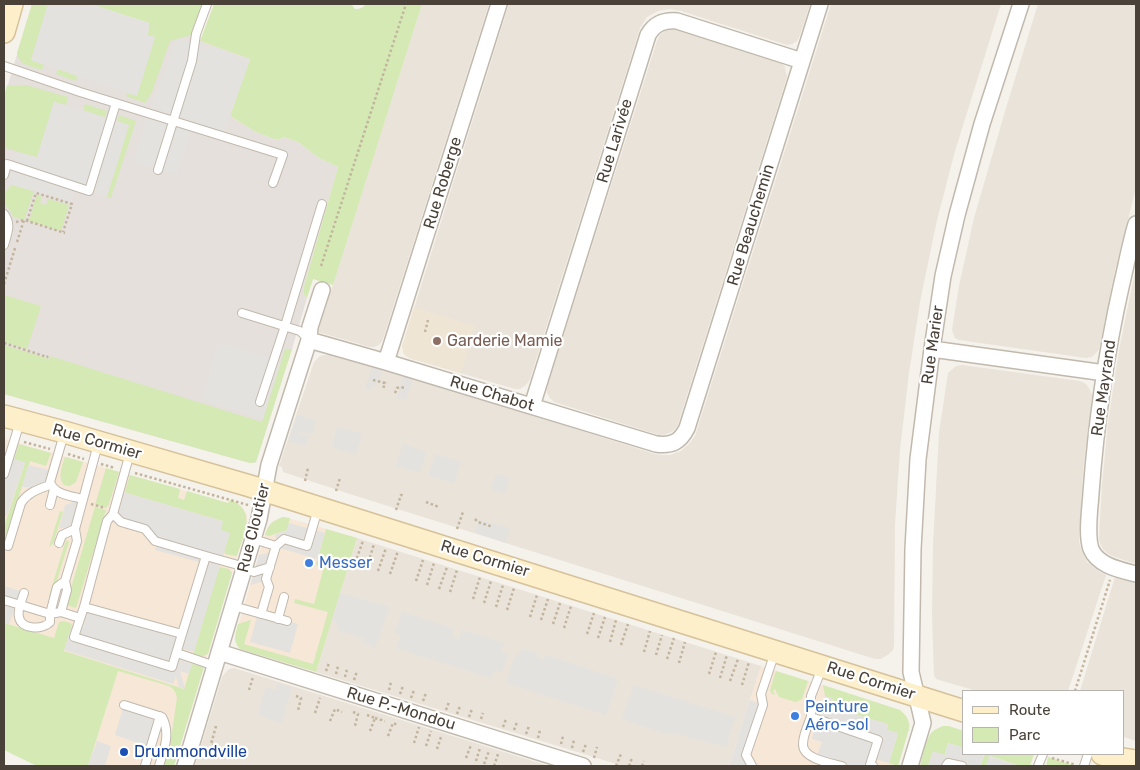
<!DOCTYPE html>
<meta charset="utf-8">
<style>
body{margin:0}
#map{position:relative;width:1140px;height:770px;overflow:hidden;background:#f5f1eb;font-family:Rubik,sans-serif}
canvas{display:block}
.frame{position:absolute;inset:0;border:5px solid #4a4238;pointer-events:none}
.legend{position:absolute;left:962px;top:690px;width:162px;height:65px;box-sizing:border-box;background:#fff;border:1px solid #b7b3af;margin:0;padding:6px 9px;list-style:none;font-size:15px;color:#4a4238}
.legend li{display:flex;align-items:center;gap:10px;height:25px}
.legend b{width:25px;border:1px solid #b7b3af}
</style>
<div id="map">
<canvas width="1140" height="770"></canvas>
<div class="frame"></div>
<ul class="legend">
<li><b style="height:6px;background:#feefcb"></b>Route</li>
<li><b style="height:14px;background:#d4e9b4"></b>Parc</li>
</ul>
</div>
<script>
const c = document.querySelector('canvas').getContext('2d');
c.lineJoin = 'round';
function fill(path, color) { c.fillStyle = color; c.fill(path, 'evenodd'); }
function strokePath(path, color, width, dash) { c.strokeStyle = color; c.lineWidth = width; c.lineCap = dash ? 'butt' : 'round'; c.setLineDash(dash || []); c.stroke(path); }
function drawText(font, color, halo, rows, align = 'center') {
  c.font = font + ' Rubik,sans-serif'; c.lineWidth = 4.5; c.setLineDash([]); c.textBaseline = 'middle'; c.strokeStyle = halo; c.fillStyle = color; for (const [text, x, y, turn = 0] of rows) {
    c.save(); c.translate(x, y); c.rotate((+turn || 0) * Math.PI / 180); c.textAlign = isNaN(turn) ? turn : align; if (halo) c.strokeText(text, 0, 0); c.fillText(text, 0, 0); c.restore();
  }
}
fill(new Path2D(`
 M 422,4 L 489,4 L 384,336 L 382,341 L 379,345 L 374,347 L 370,347 L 318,332 Z
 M 509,4 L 810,4 L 800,35 L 797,41 L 792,44 L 787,45 L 681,11 L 670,9 L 658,11 L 647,17 L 640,28 L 530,379 L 526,385 L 520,389 L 515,389 L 409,358 L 404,354 L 402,347 Z
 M 831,4 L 1001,4 L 955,151 L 937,220 L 920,302 L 909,373 L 900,450 L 895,524 L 894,645 L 893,650 L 889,654 L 881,659 L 875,659 L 353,495 L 283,472 L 282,467 L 279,466 L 314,362 L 320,356 L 324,355 L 329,355 L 454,391 L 655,454 L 662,455 L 670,455 L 681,451 L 689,444 L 695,436 Z
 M 1038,4 L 1136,4 L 1136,188 L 1115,270 L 1099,349 L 1096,353 L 1092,357 L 1086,358 L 959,340 L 955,338 L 952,330 L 959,286 L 974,218 L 1006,108 Z
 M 672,30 L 677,30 L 782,64 L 785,67 L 787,77 L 677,427 L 673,431 L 667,434 L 659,435 L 554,402 L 550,398 L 547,393 L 547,388 L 657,41 L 660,35 L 665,31 Z
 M 1136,267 L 1136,564 L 1112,556 L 1107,553 L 1103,549 L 1100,543 L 1099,538 L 1102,485 L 1108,423 L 1119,350 Z
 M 962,365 L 1080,381 L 1086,384 L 1090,390 L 1092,395 L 1083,471 L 1079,542 L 1082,552 L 1087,562 L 1097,570 L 1106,575 L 1068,691 L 977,691 L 936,679 L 934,675 L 932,615 L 933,545 L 939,433 L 948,373 L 956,366 Z
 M 357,538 L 761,666 L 729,766 L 623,766 L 316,672 Z
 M 1115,577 L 1136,584 L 1136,741 L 1124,737 L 1124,691 L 1080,691 Z
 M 234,668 L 549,766 L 195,766 L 222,677 L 226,672 L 229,669 Z`), '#e9e3d9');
fill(new Path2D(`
 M 4,439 L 228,503 L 230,500 L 239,504 L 244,509 L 247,515 L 247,523 L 174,766 L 157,761 L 155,766 L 88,766 L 116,675 L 4,640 Z
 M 283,517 L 313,525 L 357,538 L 316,672 L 240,649 L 237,645 L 235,641 L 235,637 L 265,534 L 268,527 L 272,522 Z
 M 761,666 L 900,710 L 907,718 L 910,725 L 909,729 L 898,766 L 729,766 Z`), '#f6e7d7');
fill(new Path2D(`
 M 32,4 L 90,4 L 172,33 L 191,35 L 200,41 L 250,59 L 230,116 L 256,132 L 277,140 L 284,137 L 298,142 L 319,158 L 338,167 L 303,290 L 304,295 L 307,298 L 292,349 L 256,462 L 254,463 L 250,463 L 4,394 L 4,98 Z`), '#e5e0dc');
fill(new Path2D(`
 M 414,307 L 475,326 L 461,373 L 409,358 L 404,354 L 402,347 Z`), '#eee5d5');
fill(new Path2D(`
 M 32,4 L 48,4 L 31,60 L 44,65 L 42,70 C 32,66 19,66 17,53 Z
 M 90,4 L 202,4 L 191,35 L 170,41 L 152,92 L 145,103 L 126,96 L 127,93 L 137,96 L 139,89 L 155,37 L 148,35 L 149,23 Z
 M 214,4 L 351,4 L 355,9 C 360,9 363,8 366,4 L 422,4 L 333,285 L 313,279 L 307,298 L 304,295 L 303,290 L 338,167 L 319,158 L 298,142 L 284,137 L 277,140 L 256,132 L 230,116 L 250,59 L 200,41 Z
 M 58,69 L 77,76 L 76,81 L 56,74 Z
 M 7,85 L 13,86 L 26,85 L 68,97 L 66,105 L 54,102 L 37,158 L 6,148 L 4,153 L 4,98 Z
 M 85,104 L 107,111 L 105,117 L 83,110 Z
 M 119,115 L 136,121 L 111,198 L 107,197 L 129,125 L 118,121 Z
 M 13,185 L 34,191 L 24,220 L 14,217 L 8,208 L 4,204 C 4,195 5,189 13,185 Z
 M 37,195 L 42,197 L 40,203 L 46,205 L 48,199 L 69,205 L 61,231 L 29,221 Z
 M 4,295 L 41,306 L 27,349 L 4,342 Z
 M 4,345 L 49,359 L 50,356 L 262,422 L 285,349 L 292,349 L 256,462 L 250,463 L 4,394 Z
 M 19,444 L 51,453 L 46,466 L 30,461 L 4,545 L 4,527 L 25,463 L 14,460 Z
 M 65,457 L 83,462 L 76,482 L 70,486 L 64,485 C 57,477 62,466 65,457 Z
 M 106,468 L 119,472 L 109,504 L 106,508 L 95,505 Z
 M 130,475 L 180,489 L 178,498 L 184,500 L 187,491 L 228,503 L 230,500 C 258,510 243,536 237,556 L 225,554 L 224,551 L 229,533 L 220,530 L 223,521 L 126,493 L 125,491 Z
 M 95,507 L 106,510 L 76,608 L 66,605 Z
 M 60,511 L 63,512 L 53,544 L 49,547 Z
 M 283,517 L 290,518 L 287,530 L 269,536 L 265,535 C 268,525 272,521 283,517 Z
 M 326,529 L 357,538 L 316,672 L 240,649 C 232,641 236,633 238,624 L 251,620 L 244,644 L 313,664 L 328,612 L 294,603 L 295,599 L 314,604 L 324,567 L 316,565 Z
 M 66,540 L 69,542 L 52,596 L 49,596 Z
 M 220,567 L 229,569 L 232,573 L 208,654 L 203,656 L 193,655 L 218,569 Z
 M 63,621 L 70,623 L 72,625 L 64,651 L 184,689 L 192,664 L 204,667 L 174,766 L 164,766 L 170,746 L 177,698 C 176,692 174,689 169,686 L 118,671 L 88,766 L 37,766 L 4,750 L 4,623 L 54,638 L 59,622 Z
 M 776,671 L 808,681 L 802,699 L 796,702 L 779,697 L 775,689 L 773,691 L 775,695 L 772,694 L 770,690 Z
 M 823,685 L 900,710 C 906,715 910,720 909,729 L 898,766 L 889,763 L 898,733 L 887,730 L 888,724 L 830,707 L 833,699 L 825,696 Z
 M 943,726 L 949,726 L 964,731 L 964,744 L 962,744 L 962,746 L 964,748 L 948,743 L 945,755 L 933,752 L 928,766 L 920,766 C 923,756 925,740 932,732 C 935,729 939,728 943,726 Z
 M 983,754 L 1034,754 L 1030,766 L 1020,766 L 990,756 L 986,766 L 981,765 L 984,755 Z
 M 1048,757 L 1072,765 L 1071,766 L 1046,766 Z`), '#d4e9b4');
fill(new Path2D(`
 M 48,4 L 60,5 L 61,4 L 90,4 L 149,23 L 148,35 L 155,37 L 137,96 L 31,60 Z
 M 176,39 L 195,42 L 250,59 L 223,136 L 192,127 L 177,175 L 133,162 L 149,113 Z
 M 54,102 L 129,125 L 107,196 L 76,187 L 71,202 L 9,184 L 18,152 L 37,157 Z
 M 218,343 L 281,361 L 263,419 L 201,400 Z
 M 372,367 L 382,370 L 377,386 L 373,385 L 371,390 L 365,388 Z
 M 403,376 L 413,379 L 406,400 L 397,398 Z
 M 297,415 L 316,420 L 312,435 L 299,431 L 299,433 L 309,436 L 305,446 L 288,441 Z
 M 337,427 L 362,434 L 356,455 L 332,447 Z
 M 403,444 L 426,452 L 420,473 L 396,466 Z
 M 435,454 L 461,462 L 454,483 L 429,476 Z
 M 9,458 L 25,462 L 7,516 L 4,515 L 4,474 Z
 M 28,465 L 53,471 L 50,482 L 41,488 L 22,487 Z
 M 496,474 L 509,478 L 505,493 L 491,489 Z
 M 119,491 L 223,521 L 221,530 L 230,533 L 194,652 L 184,649 L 180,660 L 192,664 L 189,674 L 180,671 L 185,689 L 179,687 L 176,676 L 173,684 L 64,650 L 72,625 L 83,628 L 88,608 L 182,634 L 203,563 L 155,550 L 157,542 L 145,529 L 113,514 Z
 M 83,499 L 76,524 L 59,529 L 65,505 Z
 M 479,520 L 510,528 L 506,543 L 475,533 Z
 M 289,523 L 325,533 L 317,559 L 280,548 L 268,580 L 250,585 L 259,555 L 268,553 L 277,540 L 275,535 L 287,530 Z
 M 4,586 L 20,591 L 9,624 L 4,623 Z
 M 340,593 L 389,607 L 375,648 L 362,643 L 364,638 L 337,630 L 338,623 L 332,620 Z
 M 402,612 L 454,629 L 452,637 L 459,640 L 462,630 L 504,643 L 501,652 L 508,654 L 502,672 L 494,671 L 491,678 L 396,648 L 401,635 L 395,632 Z
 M 258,613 L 298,624 L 290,653 L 250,642 Z
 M 521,649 L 537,653 L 537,658 L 544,660 L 546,655 L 618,679 L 606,715 L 506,683 L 515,655 L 518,656 Z
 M 278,683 L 292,688 L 281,723 L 258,715 L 266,687 L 276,690 Z
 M 634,685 L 735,717 L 726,747 L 674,733 L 667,734 L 622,719 Z
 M 825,696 L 833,699 L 831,707 L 888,724 L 887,730 L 898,733 L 889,763 L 872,758 L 868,766 L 842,766 L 816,758 L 822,742 L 812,739 L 817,719 L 821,711 Z
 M 750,700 L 763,705 L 746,755 L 752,766 L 729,766 Z
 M 124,705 L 157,715 L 147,746 L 115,735 Z
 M 97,741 L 111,746 L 105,766 L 88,766 Z
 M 948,743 L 964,748 L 964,754 L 984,754 L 981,765 L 983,766 L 928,766 L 933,751 L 945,755 Z
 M 989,756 L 1020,766 L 986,766 Z`), '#e4e2df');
const lane = new Path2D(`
 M 4,66 L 80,92 L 283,155 L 273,183
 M 158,170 L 192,61 L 196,34 L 207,4
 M 4,175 L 7,164 L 89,191 L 116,103
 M 4,214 C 12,224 7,234 4,245
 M 242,313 L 300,331 L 309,340
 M 260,402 L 285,326 L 322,204
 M 64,434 L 50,482 C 54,495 72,496 83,499
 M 130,453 L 113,514 L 121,522 L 145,529 L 155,541 L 206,556
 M 4,474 L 20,422
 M 50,505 L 54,489
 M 253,539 L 276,546
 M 59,543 L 62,535 L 75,529
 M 8,546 L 21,503 C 28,492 39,489 50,485
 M 244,569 L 254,572 L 270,567
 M 24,593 C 22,600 17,610 19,617 C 21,630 43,630 50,622 L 50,614 L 57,587 L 65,581 L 77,541 L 75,529 L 98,444
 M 4,600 L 50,614 L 61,612 L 80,618
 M 233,606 L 287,621
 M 84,607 L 182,634 L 172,667 L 74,637 Z
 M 84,607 L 107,521 L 113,514
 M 61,612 L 67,590 L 65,581
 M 261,614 L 269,587 L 266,579 L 276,546 L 284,539 L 307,546 L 318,509
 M 278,619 L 284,597
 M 182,634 L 206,556 L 245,567
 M 177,653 L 215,666
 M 822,668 L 811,696 L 811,717 L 878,740 L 870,765 L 873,766
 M 124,705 L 162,717 C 171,733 164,750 159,766
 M 811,717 C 808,725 803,735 803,744 C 802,759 831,763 842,766
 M 145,766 L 160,716
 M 752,766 L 746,755 L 763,705 L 761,694 L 775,652
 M 946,766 L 948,763 L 962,766
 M 1038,766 L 1043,754
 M 1084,766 L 1088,754`);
const street = new Path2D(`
 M 1136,224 C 1130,244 1126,266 1121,287 C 1106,354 1096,424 1091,493 C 1090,509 1086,535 1091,549 C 1098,566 1121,570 1136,574
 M 309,340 L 386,362 L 656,444 C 672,446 680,442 687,428 L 820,4
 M 932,349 L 1105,373
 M 386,362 L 499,4
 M 532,406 L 648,35 C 655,23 664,20 677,21 L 802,61
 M 219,652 L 583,766
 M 185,766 L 259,519 L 269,465 L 309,340 L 310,327 L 322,290
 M 910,766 L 923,723 L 911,672 L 913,549 L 918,459 L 932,349 L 943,276 L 957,215 L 982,124 L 1021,4`);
const secondary = new Path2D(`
 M 4,32 L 12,4
 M 4,416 L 64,432 L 250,486 L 964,711
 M 1102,754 L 1111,757 L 1136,761`);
strokePath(lane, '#c1b9ad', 10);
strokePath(street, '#c1b9ad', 18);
strokePath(secondary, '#d5c29a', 24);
strokePath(new Path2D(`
 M 27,221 L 36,193 L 72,204 L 63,232
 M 16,222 L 24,220 L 65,233
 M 17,242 L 24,220
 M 321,266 L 406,4
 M 4,284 L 15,248
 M 425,332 L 428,320
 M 4,343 L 47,357 L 48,356
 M 373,380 L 385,383 L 383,389
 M 395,393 L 397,388 L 400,387 L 406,388
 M 24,442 L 50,449
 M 68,454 L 84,459
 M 101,464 L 115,468
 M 135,473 L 248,505
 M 305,481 L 308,468
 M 336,491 L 340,478
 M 426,502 L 439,507
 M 91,504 L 105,508
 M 396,510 L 401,495 L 405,496
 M 475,519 L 478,522 L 493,527
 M 457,529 L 463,512
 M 355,563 L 363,541
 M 367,567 L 374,544
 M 378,571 L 386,548
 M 390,574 L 398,551
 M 416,581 L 423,560
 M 427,585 L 434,563
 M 439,589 L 447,567
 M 450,592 L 457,570
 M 473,599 L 480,577
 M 484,603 L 491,581
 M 496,607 L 503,585
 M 507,610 L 514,588
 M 530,617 L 537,595
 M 541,620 L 548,599
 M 553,624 L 560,603
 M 564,628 L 571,606
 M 587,634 L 594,613
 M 598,638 L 605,617
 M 610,642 L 616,620
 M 621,645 L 628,624
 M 644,652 L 650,631
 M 656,655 L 662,635
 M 667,659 L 674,638
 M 679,663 L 685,642
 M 326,671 L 329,663
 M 336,674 L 338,666
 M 709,674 L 716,652
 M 345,677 L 347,669
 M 720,678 L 727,655
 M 354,680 L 357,671
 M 730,681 L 738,659
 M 742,685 L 749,662
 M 249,690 L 253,677
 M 389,690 L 391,682
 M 1075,691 L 1110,580
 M 400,694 L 403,686
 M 296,696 L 301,698 L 298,711
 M 411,698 L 414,690
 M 423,701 L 426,693
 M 446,710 L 449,702
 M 353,712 L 358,714 L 355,726
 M 315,713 L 320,698
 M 457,714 L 460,706
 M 367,715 L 375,718 L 370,731
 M 469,717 L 472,709
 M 375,718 L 385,721
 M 481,719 L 483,713
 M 330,721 L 335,709 L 342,712
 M 216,726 L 211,744 L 217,746
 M 503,727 L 506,719
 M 514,730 L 517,722
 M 526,734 L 529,726
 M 388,736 L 393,723 L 398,725
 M 538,738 L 540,730
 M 414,743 L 419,727
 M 561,744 L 563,736
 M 426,746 L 431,731
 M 572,748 L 574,740
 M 437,749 L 441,737
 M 583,752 L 586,744
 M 466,758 L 471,745
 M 594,758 L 597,747
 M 1052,758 L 1076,765
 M 476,761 L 480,748
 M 484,764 L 489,751
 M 494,766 L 498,754
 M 616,766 L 621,754
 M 629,766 L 632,758
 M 642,766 L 644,761
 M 655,766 L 655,765`), '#c3b49e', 2.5, [2.5, 2.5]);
strokePath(lane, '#fff', 8);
strokePath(street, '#fff', 15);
strokePath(secondary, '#feefcb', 21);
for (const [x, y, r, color] of [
 [437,341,5,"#8d6e63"],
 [309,563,5,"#3f7fe0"],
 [795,716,5,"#3f7fe0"],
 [124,752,5,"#1a4fb4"]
]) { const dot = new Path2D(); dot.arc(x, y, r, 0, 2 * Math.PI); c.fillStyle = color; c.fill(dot); strokePath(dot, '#fff', 2); }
drawText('16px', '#4a4238', '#fff', [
 ["Rue Larivée",615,141,-73],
 ["Rue Roberge",443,183,-73],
 ["Rue Beauchemin",751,225,-73],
 ["Rue Marier",933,345,-82],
 ["Rue Mayrand",1104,388,-82],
 ["Rue Chabot",492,394,17],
 ["Rue Cormier",97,442,16],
 ["Rue Cloutier",254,528,-76],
 ["Rue Cormier",485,559,17],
 ["Rue Cormier",871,681,18],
 ["Rue P.-Mondou",401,709,17]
]);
drawText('16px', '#785e54', '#fff', [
 ["Garderie Mamie",447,341]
], 'left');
drawText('16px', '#366cbe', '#fff', [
 ["Messer",319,563],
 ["Peinture",805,707],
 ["Aéro-sol",805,725]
], 'left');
drawText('16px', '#164399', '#fff', [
 ["Drummondville",134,752]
], 'left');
</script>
